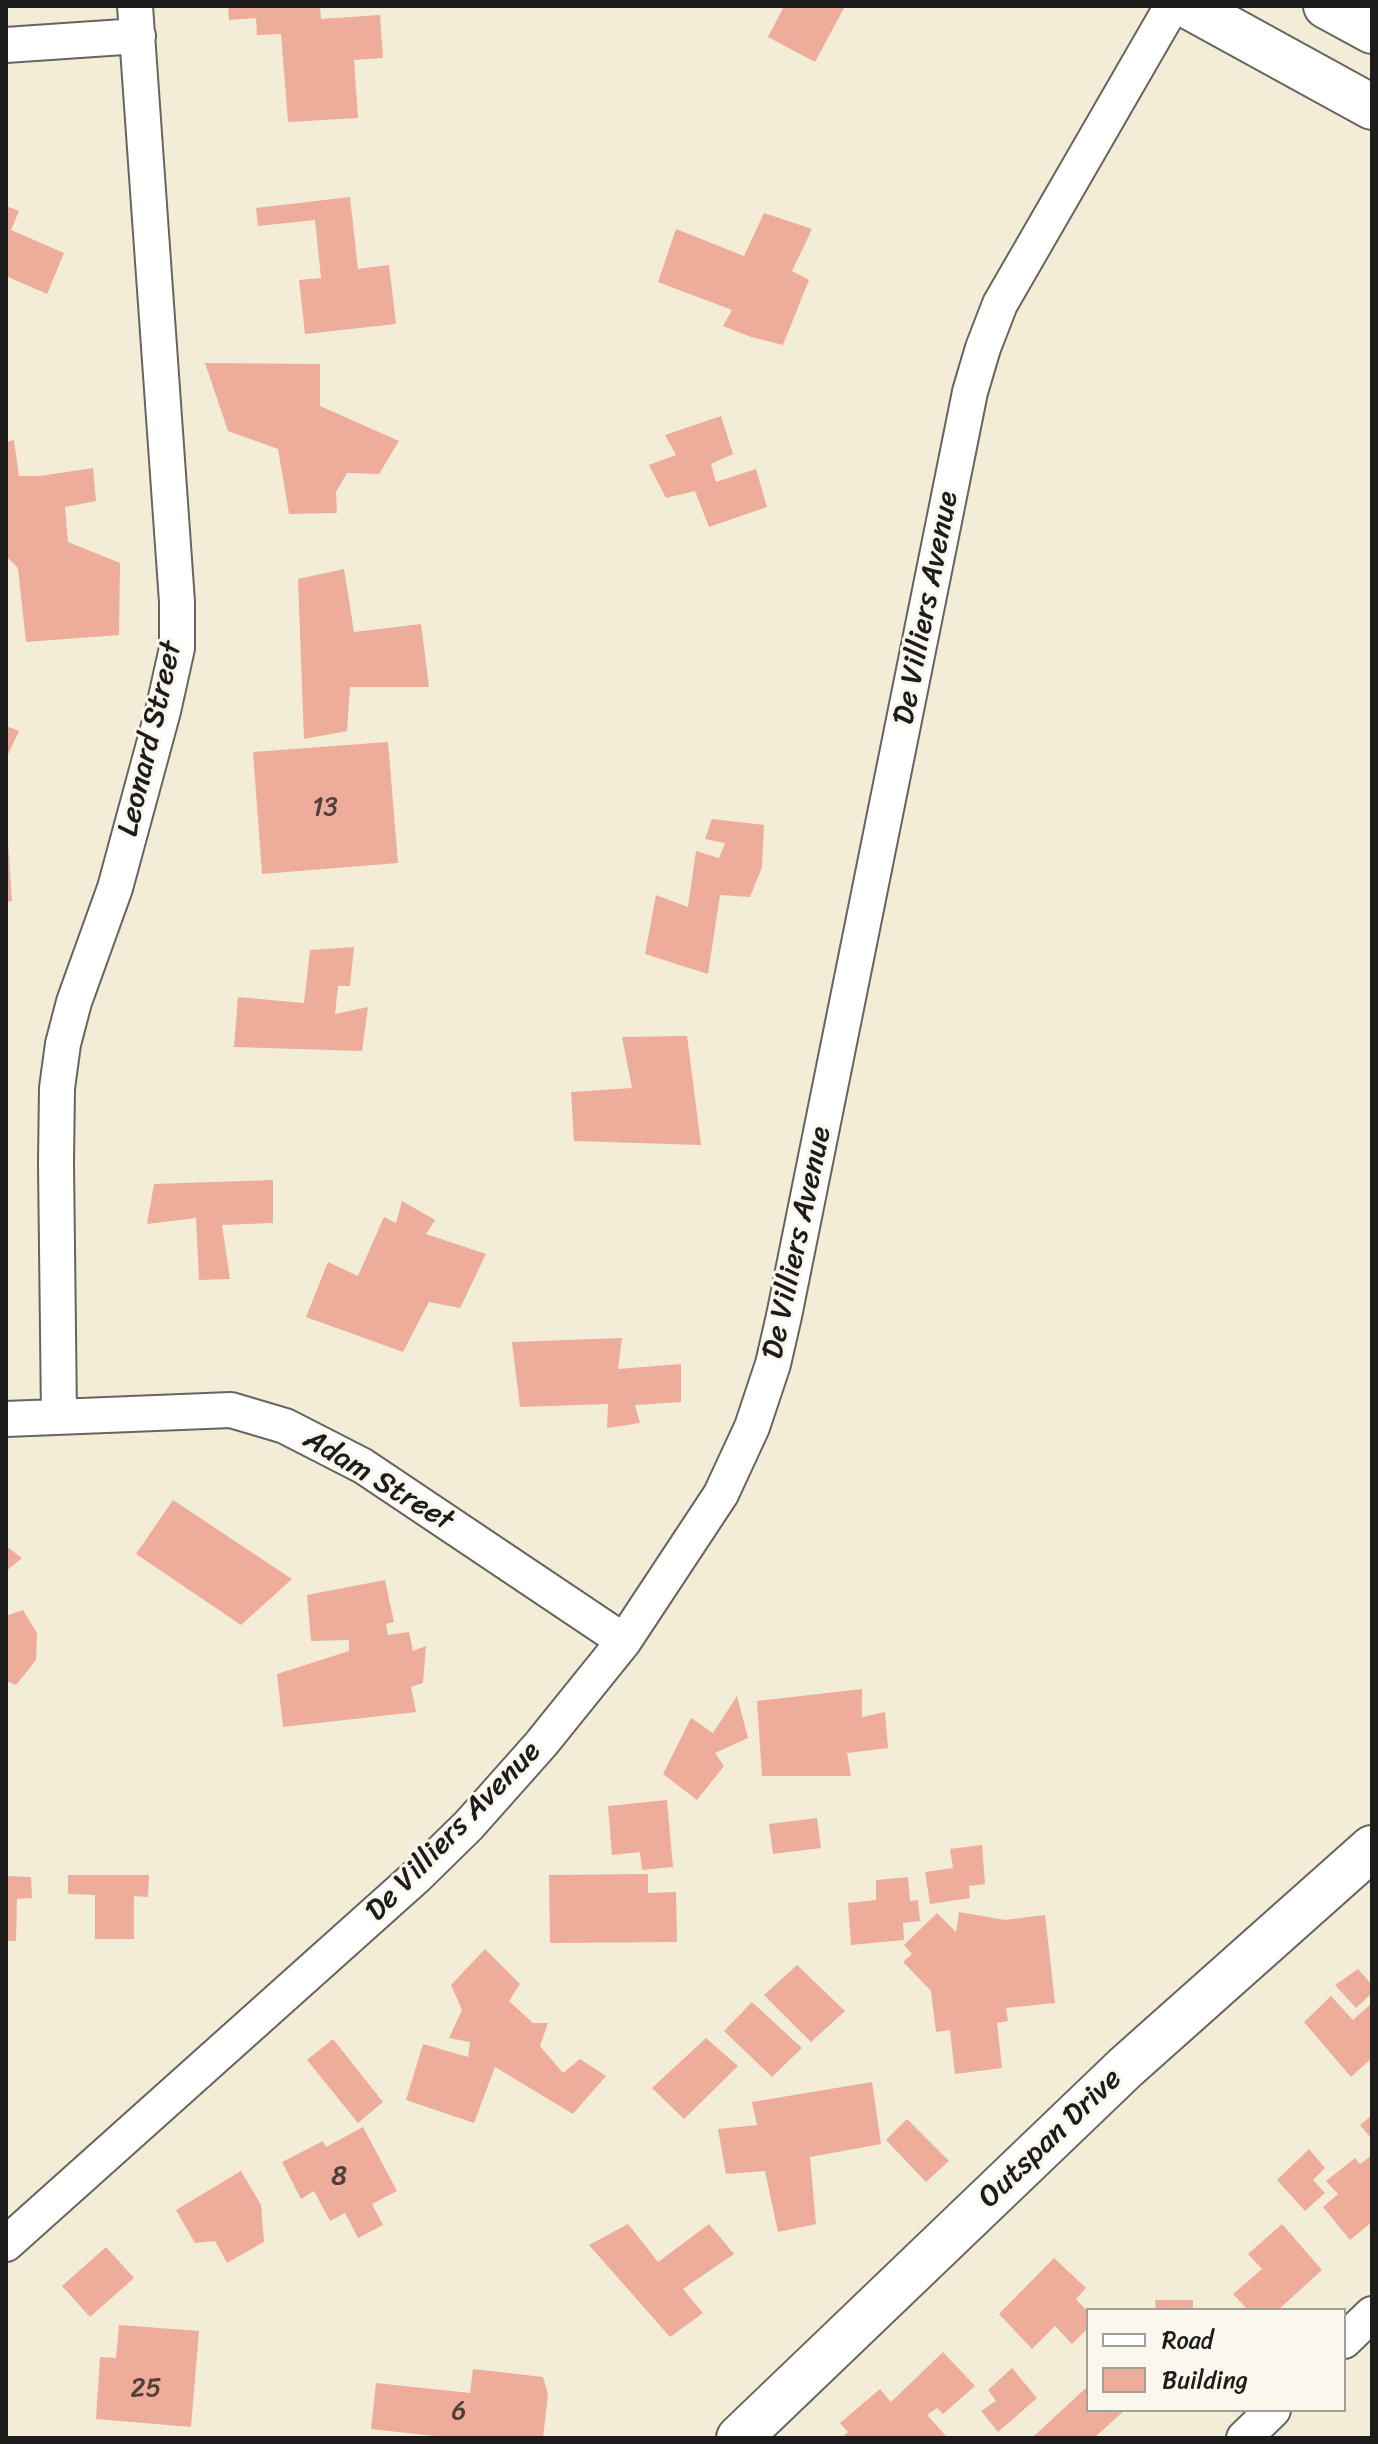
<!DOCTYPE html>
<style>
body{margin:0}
#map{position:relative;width:1378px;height:2444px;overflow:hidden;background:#f3edd7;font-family:Sriracha,sans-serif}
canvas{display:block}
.frame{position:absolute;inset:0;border:8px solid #1c1c1c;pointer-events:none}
.legend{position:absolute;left:1086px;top:2308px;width:260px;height:104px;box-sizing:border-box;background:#fbf7ec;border:2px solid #a29f99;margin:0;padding:10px 14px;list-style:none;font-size:24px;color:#1c1c1c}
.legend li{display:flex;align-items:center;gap:16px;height:40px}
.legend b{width:40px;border:2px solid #a29f99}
</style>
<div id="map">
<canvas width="1378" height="2444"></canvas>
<div class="frame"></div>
<ul class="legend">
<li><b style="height:10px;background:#fff"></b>Road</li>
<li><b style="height:22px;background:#eead9a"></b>Building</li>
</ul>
</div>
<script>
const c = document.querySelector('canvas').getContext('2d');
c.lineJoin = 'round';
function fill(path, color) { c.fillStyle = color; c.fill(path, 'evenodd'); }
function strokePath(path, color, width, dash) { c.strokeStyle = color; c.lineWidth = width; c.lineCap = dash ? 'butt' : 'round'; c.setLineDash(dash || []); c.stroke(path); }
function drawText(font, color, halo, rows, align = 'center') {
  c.font = font + ' Sriracha,sans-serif'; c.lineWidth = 6; c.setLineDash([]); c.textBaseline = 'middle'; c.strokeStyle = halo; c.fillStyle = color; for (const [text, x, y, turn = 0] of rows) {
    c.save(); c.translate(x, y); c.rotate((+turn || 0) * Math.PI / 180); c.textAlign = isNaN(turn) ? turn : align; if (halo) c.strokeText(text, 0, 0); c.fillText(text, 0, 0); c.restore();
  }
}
fill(new Path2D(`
 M 228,6 L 320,6 L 321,19 L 380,15 L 383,58 L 354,60 L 358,118 L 288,122 L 281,34 L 257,35 L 256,18 L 229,20 Z
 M 784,6 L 845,6 L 815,62 L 768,37 Z
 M 350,197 L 358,269 L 389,265 L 396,324 L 305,334 L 299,280 L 321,278 L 315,220 L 258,226 L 256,208 Z
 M 6,206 L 19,211 L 11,230 L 64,253 L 47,294 L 6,276 Z
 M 764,213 L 812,229 L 792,271 L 809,280 L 783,345 L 751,337 L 723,326 L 732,310 L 658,282 L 676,229 L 744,256 Z
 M 205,363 L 320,364 L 320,406 L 399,441 L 379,474 L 347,473 L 336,492 L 337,513 L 289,514 L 278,449 L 228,431 Z
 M 721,416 L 733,454 L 711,464 L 716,482 L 756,469 L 767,507 L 709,527 L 695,491 L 666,498 L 649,465 L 676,455 L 665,435 Z
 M 14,440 L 19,476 L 40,476 L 93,468 L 96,501 L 65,507 L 68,542 L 120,563 L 119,635 L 26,642 L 18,568 L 6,556 L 6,442 Z
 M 344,569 L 354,632 L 421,624 L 429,687 L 350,687 L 347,731 L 304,739 L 298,579 Z
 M 6,726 L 19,731 L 6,759 Z
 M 388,742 L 398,863 L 262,874 L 253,752 Z
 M 712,819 L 764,825 L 762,867 L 750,897 L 720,895 L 708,974 L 645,954 L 656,895 L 688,907 L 696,851 L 719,858 L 725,843 L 705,839 Z
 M 6,842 L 8,842 L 12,901 L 6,902 Z
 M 354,947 L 350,986 L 338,986 L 335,1014 L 368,1007 L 362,1051 L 234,1047 L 238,997 L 304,1003 L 310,950 Z
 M 687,1036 L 701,1145 L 574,1141 L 571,1092 L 632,1088 L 622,1037 Z
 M 273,1180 L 273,1223 L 222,1225 L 230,1279 L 199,1280 L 196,1218 L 147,1224 L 154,1184 Z
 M 402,1201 L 435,1220 L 426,1234 L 486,1254 L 460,1308 L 429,1302 L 403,1352 L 306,1317 L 328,1262 L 358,1276 L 384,1217 L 396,1223 Z
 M 622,1338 L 618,1369 L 681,1364 L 681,1402 L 635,1405 L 640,1423 L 607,1428 L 608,1404 L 520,1407 L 512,1342 Z
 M 173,1500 L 292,1579 L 241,1625 L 136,1554 Z
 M 6,1546 L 22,1558 L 6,1571 Z
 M 385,1580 L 394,1622 L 386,1624 L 388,1635 L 409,1632 L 413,1651 L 426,1646 L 423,1683 L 411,1687 L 416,1712 L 283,1727 L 277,1674 L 349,1651 L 349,1640 L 311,1641 L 307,1595 Z
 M 23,1610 L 37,1633 L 36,1660 L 16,1685 L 6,1681 L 6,1616 Z
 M 862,1689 L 862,1717 L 885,1712 L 888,1748 L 847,1753 L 851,1776 L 762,1776 L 757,1701 Z
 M 737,1696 L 748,1738 L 715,1753 L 724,1766 L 697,1800 L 663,1774 L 691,1718 L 713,1733 Z
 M 667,1800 L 673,1867 L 642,1870 L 640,1852 L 612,1855 L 608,1806 Z
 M 817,1818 L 821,1848 L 773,1854 L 769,1824 Z
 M 982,1845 L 985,1884 L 969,1886 L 970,1898 L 930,1904 L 925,1872 L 953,1868 L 950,1849 Z
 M 648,1874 L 648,1893 L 676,1892 L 677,1942 L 550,1943 L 549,1875 Z
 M 68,1875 L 149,1875 L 148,1897 L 134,1896 L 134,1939 L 95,1939 L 95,1895 L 68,1894 Z
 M 6,1876 L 31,1877 L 32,1898 L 17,1899 L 16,1941 L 6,1941 Z
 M 908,1877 L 910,1901 L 918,1900 L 920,1921 L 903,1923 L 904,1940 L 851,1945 L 848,1903 L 876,1900 L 876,1880 Z
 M 959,1912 L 1005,1920 L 1045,1915 L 1055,2003 L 1006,2008 L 1008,2021 L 997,2023 L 1002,2068 L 955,2074 L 950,2030 L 936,2032 L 931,1991 L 903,1962 L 912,1954 L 904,1945 L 937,1913 L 956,1932 Z
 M 485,1949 L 520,1984 L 509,2001 L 533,2023 L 548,2023 L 540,2046 L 563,2073 L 580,2059 L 606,2076 L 573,2114 L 495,2067 L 474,2123 L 406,2100 L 423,2044 L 468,2057 L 470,2042 L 449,2038 L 462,2010 L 451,1985 Z
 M 797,1965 L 845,2011 L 811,2042 L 764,1995 Z
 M 1358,1969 L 1372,1985 L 1372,1993 L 1356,2008 L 1335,1985 Z
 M 1331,1996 L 1353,2020 L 1372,2003 L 1372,2058 L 1351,2077 L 1304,2022 Z
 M 752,2002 L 802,2048 L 772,2077 L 724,2031 Z
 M 706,2038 L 738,2066 L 684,2119 L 652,2088 Z
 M 333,2039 L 383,2102 L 358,2123 L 307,2060 Z
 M 872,2082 L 881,2144 L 810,2157 L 816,2224 L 778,2232 L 765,2171 L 726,2174 L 718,2129 L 757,2125 L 752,2102 Z
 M 1372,2115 L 1372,2139 L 1360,2125 Z
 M 907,2119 L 949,2161 L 926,2182 L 886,2140 Z
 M 363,2127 L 397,2191 L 372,2204 L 383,2225 L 358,2238 L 345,2213 L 330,2221 L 314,2191 L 301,2199 L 282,2162 L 323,2141 L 326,2147 Z
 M 1309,2149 L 1325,2168 L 1313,2180 L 1325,2193 L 1305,2211 L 1277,2180 Z
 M 1372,2155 L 1372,2222 L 1350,2240 L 1323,2207 L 1338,2194 L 1326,2181 L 1355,2158 L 1360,2164 Z
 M 241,2171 L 261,2205 L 264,2242 L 227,2263 L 215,2241 L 195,2243 L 176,2210 Z
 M 628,2224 L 658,2262 L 709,2224 L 734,2254 L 683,2289 L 703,2313 L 670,2337 L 589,2245 Z
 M 1282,2224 L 1322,2270 L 1278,2310 L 1248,2310 L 1233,2294 L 1262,2269 L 1248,2254 Z
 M 106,2247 L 134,2278 L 90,2317 L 62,2286 Z
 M 1054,2258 L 1086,2288 L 1076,2299 L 1088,2312 L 1088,2328 L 1072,2344 L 1055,2326 L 1032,2349 L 999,2314 Z
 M 1155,2300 L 1193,2300 L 1193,2310 L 1156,2310 Z
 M 119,2325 L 199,2331 L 191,2427 L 96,2419 L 100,2357 L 116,2358 Z
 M 943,2352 L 975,2386 L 943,2414 L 937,2408 L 927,2415 L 948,2438 L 841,2438 L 848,2432 L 840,2423 L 880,2389 L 891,2402 Z
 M 1012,2368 L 1037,2398 L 998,2432 L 981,2411 L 996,2401 L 988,2390 Z
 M 473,2369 L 543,2377 L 548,2394 L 543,2438 L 452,2438 L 371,2429 L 376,2383 L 470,2393 Z
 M 1088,2386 L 1088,2410 L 1125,2410 L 1094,2438 L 1036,2438 L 1034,2436 Z`), '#eead9a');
const street = new Path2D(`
 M 6,45 L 138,36
 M 59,1416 L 56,1163 L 57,1088 L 63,1044 L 74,1002 L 115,888 L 163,711 L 177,648 L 177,602 L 135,6
 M 6,1419 L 231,1410 L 285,1426 L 363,1466 L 624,1641
 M 6,2244 L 417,1876 L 469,1825 L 541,1744 L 624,1641 L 721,1494 L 752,1427 L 773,1364 L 784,1316 L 970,392 L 983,348 L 1000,304 L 1172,6
 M 1344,2341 L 1372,2314
 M 1244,2438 L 1273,2410`);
const secondary = new Path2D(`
 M 1188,6 L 1372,107
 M 1326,6 L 1372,31
 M 739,2438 L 1126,2067 L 1372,1848`);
strokePath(street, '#67655d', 38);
strokePath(secondary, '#67655d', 48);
strokePath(street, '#fff', 34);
strokePath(secondary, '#fff', 44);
drawText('26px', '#50403c', null, [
 ["13",325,808],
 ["8",339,2177],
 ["25",146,2389],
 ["6",459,2412]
]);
drawText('30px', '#1c1c1c', '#fbf7ec', [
 ["De Villiers Avenue",927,608,-79],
 ["Leonard Street",151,739,-77],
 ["De Villiers Avenue",798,1243,-78],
 ["Adam Street",378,1481,31],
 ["De Villiers Avenue",454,1832,-46],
 ["Outspan Drive",1051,2139,-44]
]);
</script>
